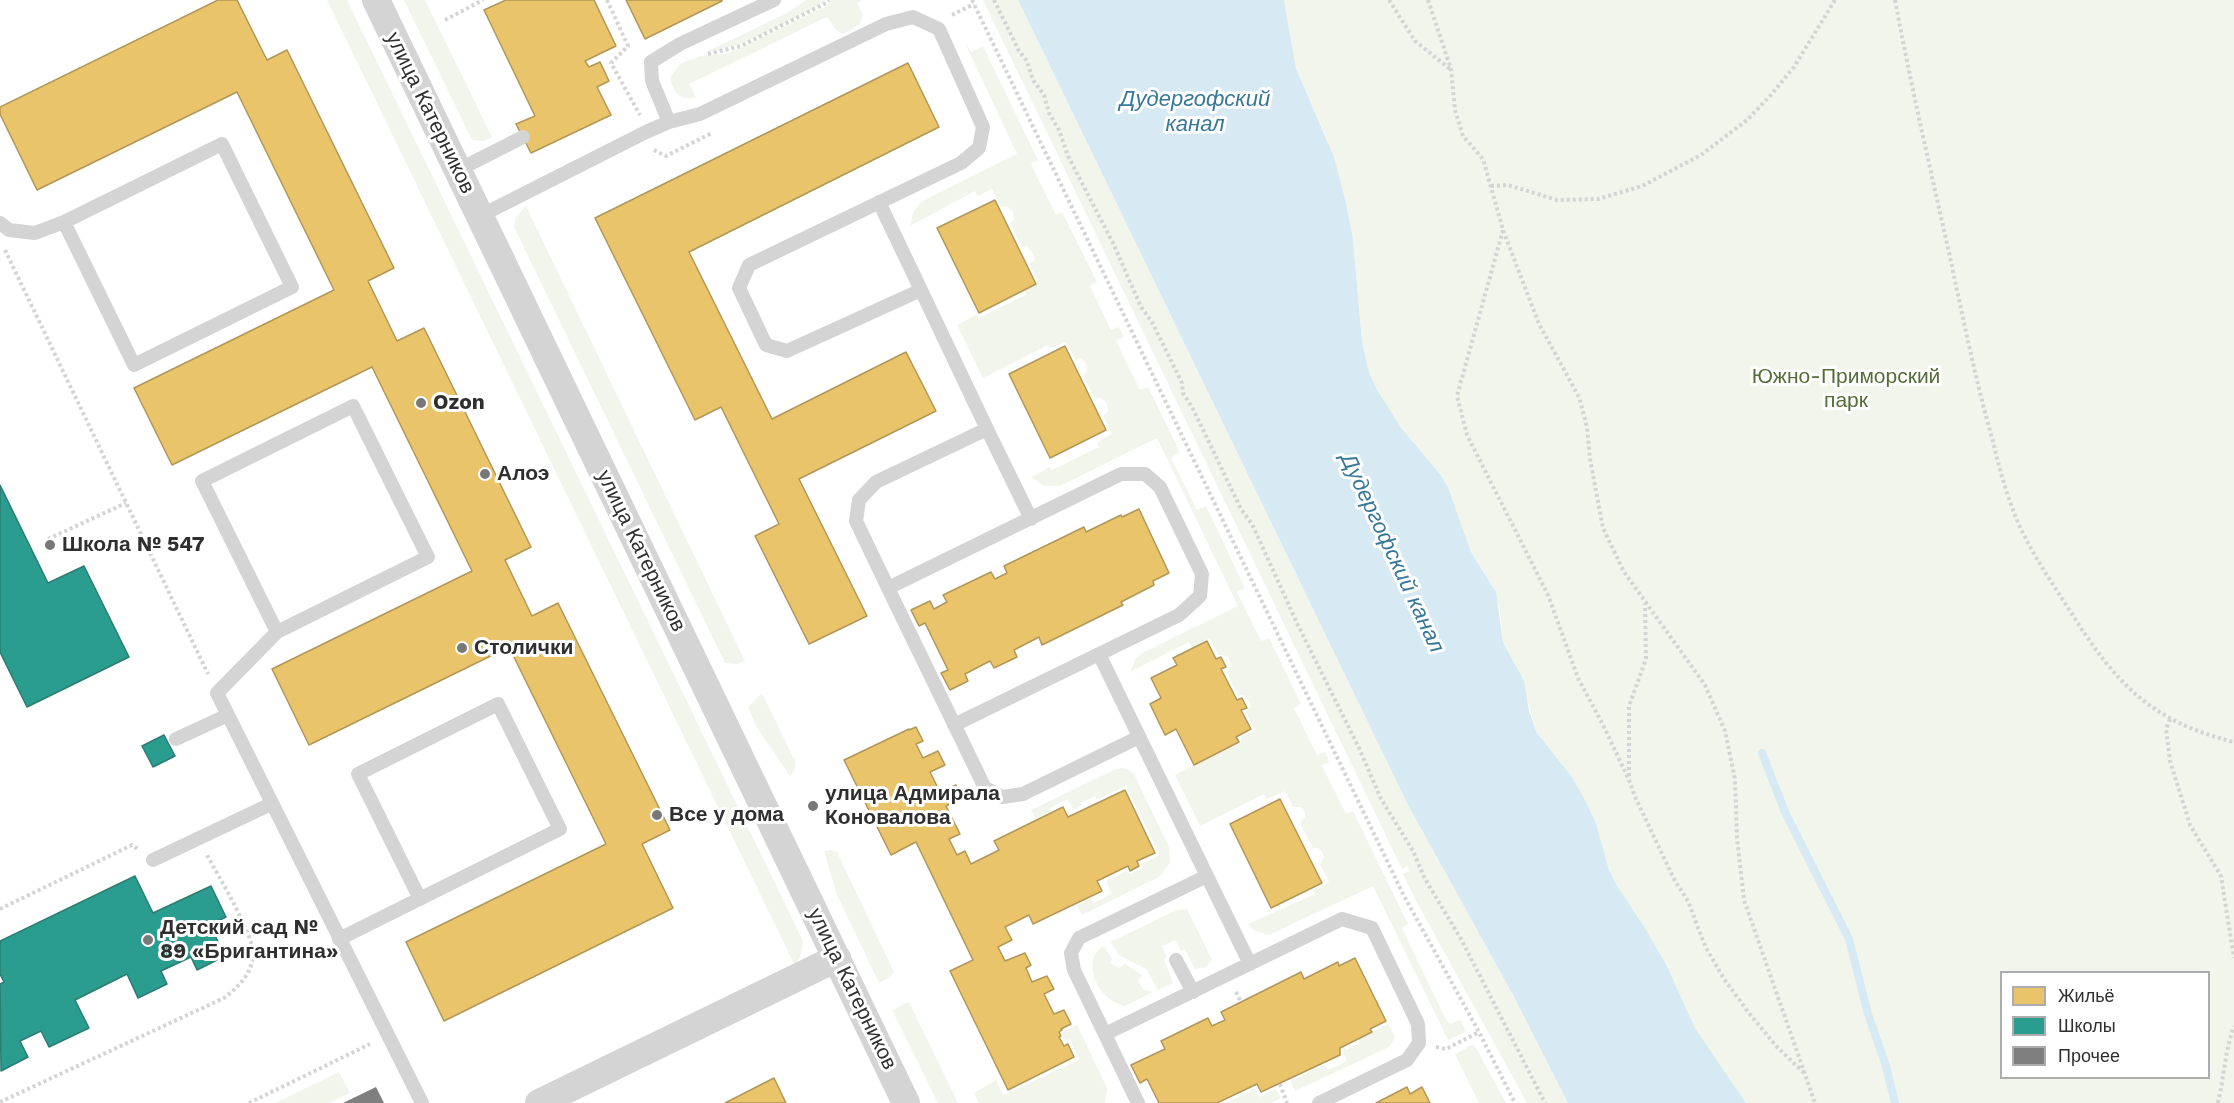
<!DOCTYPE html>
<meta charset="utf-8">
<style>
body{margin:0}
#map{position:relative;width:2234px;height:1103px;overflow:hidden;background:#fff;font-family:"Work Sans",sans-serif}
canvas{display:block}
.legend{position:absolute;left:2000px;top:971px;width:210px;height:108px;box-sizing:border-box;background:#fff;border:2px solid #acacac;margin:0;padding:8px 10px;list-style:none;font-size:18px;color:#2f2f2f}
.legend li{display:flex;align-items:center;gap:12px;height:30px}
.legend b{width:30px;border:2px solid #acacac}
</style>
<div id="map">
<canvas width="2234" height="1103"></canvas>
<ul class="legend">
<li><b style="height:16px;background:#e9c46a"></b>Жильё</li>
<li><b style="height:16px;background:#2a9d8f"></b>Школы</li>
<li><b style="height:16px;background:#7f7f7f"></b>Прочее</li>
</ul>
</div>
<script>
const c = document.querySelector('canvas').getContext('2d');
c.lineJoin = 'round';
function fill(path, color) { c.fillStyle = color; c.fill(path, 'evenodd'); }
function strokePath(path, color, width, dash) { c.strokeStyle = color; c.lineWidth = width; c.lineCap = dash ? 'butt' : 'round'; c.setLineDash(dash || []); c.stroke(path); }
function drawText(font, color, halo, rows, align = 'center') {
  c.font = font + ' "Work Sans",sans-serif'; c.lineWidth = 6; c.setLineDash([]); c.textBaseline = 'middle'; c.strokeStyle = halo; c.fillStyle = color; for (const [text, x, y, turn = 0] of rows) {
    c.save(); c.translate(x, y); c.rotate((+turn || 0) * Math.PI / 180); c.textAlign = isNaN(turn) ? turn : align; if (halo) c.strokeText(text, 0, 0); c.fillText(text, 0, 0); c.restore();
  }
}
fill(new Path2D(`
 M 327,0 L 347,0 L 803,941 L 800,957 L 795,966 Z
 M 404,0 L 425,0 L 492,137 L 484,141 L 472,140 Z
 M 806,0 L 826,0 L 818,6 C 782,24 746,47 706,52 L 789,12 Z
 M 831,0 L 863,0 L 857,3 L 863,15 L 860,24 L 844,34 C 834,31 833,25 827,17 L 689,84 L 696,97 C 680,102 673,92 670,78 L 680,64 L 700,56 L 725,54 L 741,48 L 828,5 Z
 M 983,0 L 1018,0 L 1408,805 L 1513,995 L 1568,1103 L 1527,1103 L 1415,899 L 1403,874 L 1409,871 L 1408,866 L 1402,869 Z
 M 1284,0 L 2234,0 L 2234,1103 L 1746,1103 L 1695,1028 L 1667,966 L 1645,928 L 1616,884 L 1609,870 L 1596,823 L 1584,798 L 1572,777 L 1537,733 L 1519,672 L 1503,642 L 1500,610 L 1492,585 L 1471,552 L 1448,487 L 1440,474 L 1402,429 L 1376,388 L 1369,372 L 1362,342 L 1353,239 L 1345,199 L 1326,137 L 1296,68 ZM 2002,972 L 2208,972 L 2208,1078 L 2002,1078 Z
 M 964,41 L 971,52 L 983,46 L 1038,160 L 1031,164 L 1056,215 L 1062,212 L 1097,282 L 1090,286 L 1111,330 L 1119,327 L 1124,337 L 1116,341 L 1140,390 L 1148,387 L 1180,452 L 1171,458 L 1197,510 L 1206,506 L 1245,588 L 1237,592 L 1261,641 L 1269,638 L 1301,704 L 1294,708 L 1317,755 L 1325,752 L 1329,762 L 1322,766 L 1346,814 L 1353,811 L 1408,924 L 1402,928 L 1445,1018 L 1450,1024 L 1460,1020 L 1466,1031 L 1448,1040 L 1373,886 L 1269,935 L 1253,930 L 1248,924 L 1315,894 L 1313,890 L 1329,882 L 1320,864 L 1324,858 L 1322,851 L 1318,848 L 1313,848 L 1300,823 L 1305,817 L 1305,812 L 1301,807 L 1293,807 L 1285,791 L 1267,799 L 1264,794 L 1200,826 L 1175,775 L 1242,742 L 1241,737 L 1255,730 L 1246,712 L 1251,706 L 1247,697 L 1243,695 L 1238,696 L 1227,672 L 1231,665 L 1228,656 L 1218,655 L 1210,638 L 1192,647 L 1189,642 L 1130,672 L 1136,658 L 1142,653 L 1238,606 L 1157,438 L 1060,486 L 1044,486 L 1031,477 L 1050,467 L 1052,470 L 1099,447 L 1097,442 L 1112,434 L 1103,416 L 1108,411 L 1106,402 L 1099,397 L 1095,400 L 1083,375 L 1087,372 C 1088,366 1086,361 1079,358 L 1076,360 L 1066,342 L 1051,348 L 1046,346 L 983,378 L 957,325 L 976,315 L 978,318 L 1026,295 L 1024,289 L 1038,281 L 1029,264 L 1034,260 L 1034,255 L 1027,246 L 1022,247 L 1010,223 L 1014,220 L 1013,212 L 1007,206 L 1001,207 L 992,189 L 978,196 L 975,191 L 910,226 L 913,213 L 921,202 L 1017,154 Z
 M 526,206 L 745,661 L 738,664 L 725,663 L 514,227 L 516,217 Z
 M 762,693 L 796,763 L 794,771 L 790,776 L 756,726 L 748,707 Z
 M 1122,768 L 1128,769 L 1134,774 L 1169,847 L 1170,863 L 1159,877 L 1082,915 L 1077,905 L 1091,898 L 1094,903 L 1112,894 L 1106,881 L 1127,871 L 1130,874 L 1143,868 L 1141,864 L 1160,855 L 1126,786 L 1097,799 L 1095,796 L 1081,803 L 1082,806 L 1073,810 L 1068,799 L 1050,808 L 1051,811 L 1036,819 L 1031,810 L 1114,770 Z
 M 830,850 L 837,852 L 894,972 L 890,977 L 879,983 L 837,895 L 824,851 Z
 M 1187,909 L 1212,960 L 1206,967 L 1195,969 L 1185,949 L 1181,951 L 1175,940 L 1162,946 L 1167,958 L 1164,959 L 1173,983 L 1158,990 L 1146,969 L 1119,955 L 1110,942 L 1177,910 Z
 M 1104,946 L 1112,959 L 1110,963 L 1119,968 L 1125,964 L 1142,975 L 1138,981 L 1143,989 L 1153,992 L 1125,1006 C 1119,1004 1111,1001 1107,997 C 1093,985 1084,956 1104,946 Z
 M 909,1002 L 958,1103 L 938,1103 L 892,1010 Z
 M 1388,1024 L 1395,1037 L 1391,1045 L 1387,1048 L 1295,1091 L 1290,1081 L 1325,1065 L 1328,1070 L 1347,1061 L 1341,1048 L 1344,1046 L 1346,1050 L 1360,1043 L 1358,1039 Z
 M 1077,1025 L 1107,1088 L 1105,1103 L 979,1103 L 974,1093 L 996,1080 L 1003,1095 L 1079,1060 L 1070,1039 L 1065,1041 L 1061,1033 Z
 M 1472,1045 L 1475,1046 L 1506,1103 L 1479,1103 L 1455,1054 Z
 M 339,1072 L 350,1093 L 329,1103 L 275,1103 Z
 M 1255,1088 L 1259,1097 L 1276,1089 L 1281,1098 L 1271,1103 L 1226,1103 Z`), '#f1f5eb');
fill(new Path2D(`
 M 1018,0 L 1284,0 L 1296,68 L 1334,157 L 1345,199 L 1353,239 L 1362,342 L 1369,372 L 1376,388 L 1402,429 L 1440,474 L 1448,487 L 1471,552 L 1496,592 L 1503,642 L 1524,681 L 1529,711 L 1537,733 L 1572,777 L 1584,798 L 1596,823 L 1609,870 L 1616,884 L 1645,928 L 1667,966 L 1695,1028 L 1746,1103 L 1568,1103 L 1513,995 L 1408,805 Z`), '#d7eaf3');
const homes = new Path2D(`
 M 218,0 L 237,0 L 267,60 L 287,50 L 394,268 L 368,281 L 397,341 L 424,328 L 531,547 L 505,560 L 532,616 L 558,603 L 670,830 L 642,844 L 673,908 L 444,1021 L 406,942 L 606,844 L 509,647 L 309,745 L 272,669 L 472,571 L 372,367 L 172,465 L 134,388 L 334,290 L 237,92 L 37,190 L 0,114 L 0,107 Z
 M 506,0 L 594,0 L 616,46 L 585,61 L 589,67 L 600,62 L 609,81 L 597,87 L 611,115 L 531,153 L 516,124 L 535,116 L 484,10 Z
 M 626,0 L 722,0 L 722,1 L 645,39 Z
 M 908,63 L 939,127 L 689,252 L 772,419 L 906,352 L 936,411 L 799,479 L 867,616 L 809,644 L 755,536 L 779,524 L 721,407 L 695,420 L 595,218 Z
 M 995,200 L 1036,284 L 979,313 L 937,228 Z
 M 1065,346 L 1106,430 L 1050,458 L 1009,374 Z
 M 1139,509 L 1169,573 L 1153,581 L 1154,585 L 1121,602 L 1123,605 L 1042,645 L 1039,637 L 1014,650 L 1017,657 L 994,668 L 990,661 L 965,674 L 968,681 L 950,690 L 941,673 L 948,670 L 925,623 L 919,626 L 911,610 L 930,601 L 934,609 L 947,602 L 943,595 L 991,572 L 995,579 L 1007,573 L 1004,566 L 1084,527 L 1086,532 L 1121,515 L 1122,517 Z
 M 1207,641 L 1216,659 L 1221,657 L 1226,667 L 1221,669 L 1237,700 L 1242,698 L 1247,708 L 1241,710 L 1251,729 L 1236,737 L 1239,742 L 1194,765 L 1176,729 L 1165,735 L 1150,704 L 1161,698 L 1151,678 L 1177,665 L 1173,658 Z
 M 916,727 L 923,741 L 916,744 L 923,758 L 938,751 L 945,765 L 930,772 L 940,792 L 956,785 L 962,798 L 946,806 L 960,834 L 949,839 L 957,855 L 965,851 L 971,864 L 999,850 L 994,841 L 1063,807 L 1068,817 L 1125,790 L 1155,853 L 1137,861 L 1139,866 L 1130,871 L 1128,866 L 1097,881 L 1102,891 L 1033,924 L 1029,915 L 1005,927 L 1012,940 L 998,947 L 1005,961 L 1025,953 L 1031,965 L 1026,968 L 1032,982 L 1047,976 L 1054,989 L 1044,994 L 1054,1014 L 1064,1010 L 1071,1024 L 1061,1029 L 1062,1030 L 1059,1032 L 1061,1036 L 1059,1037 L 1064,1046 L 1068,1044 L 1074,1057 L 1008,1090 L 950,971 L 973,960 L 916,842 L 891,855 L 844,760 L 909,729 L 909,730 Z
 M 1280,799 L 1322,883 L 1271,908 L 1230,824 Z
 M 1355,958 L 1386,1021 L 1370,1029 L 1372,1032 L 1340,1048 L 1340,1055 L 1261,1092 L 1257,1084 L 1217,1103 L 1159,1103 L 1147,1079 L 1140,1083 L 1131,1065 L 1165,1049 L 1161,1041 L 1208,1018 L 1212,1026 L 1225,1020 L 1221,1012 L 1301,972 L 1304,979 L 1338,962 L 1339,966 Z
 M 774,1078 L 786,1103 L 725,1103 Z
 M 1407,1087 L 1410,1094 L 1422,1087 L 1430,1103 L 1376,1103 Z`);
fill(homes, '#e9c46a');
strokePath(homes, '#b19758', 1.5);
const schools = new Path2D(`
 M 0,485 L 48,583 L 84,566 L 129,657 L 27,707 L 0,652 Z
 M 164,735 L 175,756 L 153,767 L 142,746 Z
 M 135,876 L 153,913 L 211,886 L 226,917 L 210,925 L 225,956 L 197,970 L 191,957 L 161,971 L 167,984 L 138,998 L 127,974 L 75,1000 L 89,1028 L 49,1047 L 41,1031 L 20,1041 L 28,1057 L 1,1071 L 0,984 L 4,982 L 0,974 L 0,941 Z`);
fill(schools, '#2a9d8f');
strokePath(schools, '#2c7c72', 1.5);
strokePath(new Path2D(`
 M 1762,753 L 1785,812 L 1849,939 L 1868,1014 L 1886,1066 L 1895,1103`), '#d7eaf3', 8);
fill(new Path2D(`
 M 376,1087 L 384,1103 L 343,1103 Z`), '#7f7f7f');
strokePath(new Path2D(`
 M 607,0 L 628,46 L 611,63 L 640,115
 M 972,0 L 1403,894 L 1479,1032 L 1515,1103
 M 994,0 L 1019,51 L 1027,61 L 1033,80 L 1044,95 L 1049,113 L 1059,130 L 1068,156 L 1113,243 L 1141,307 L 1152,322 L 1182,383 L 1183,393 L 1193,409 L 1241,509 L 1252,524 L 1297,623 L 1359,748 L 1381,799 L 1413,851 L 1425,879 L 1461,939 L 1545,1103
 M 1389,0 L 1415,41 L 1450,69
 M 1428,0 L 1451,69 L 1455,110 L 1463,136 L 1483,159 L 1503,230 L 1539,324 L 1579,397 L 1587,427 L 1590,459 L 1603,528 L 1624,572 L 1705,685 L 1725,731 L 1735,779 L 1737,838 L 1744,900 L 1815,1103
 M 1895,0 C 1911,86 1931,172 1950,257 C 1963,318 1975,378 1992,438 C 1999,467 2007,497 2019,525 C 2033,555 2052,583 2070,611 C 2115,682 2149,721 2234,742
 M 952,15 L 974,4
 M 445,20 L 483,0
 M 708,54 L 741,46 L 826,3 L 829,0
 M 654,150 L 666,156 L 712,133
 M 1491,186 L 1508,185 L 1557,200 L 1598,199 L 1642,186 L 1701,155 L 1747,120 L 1770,96 L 1794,67 L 1835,0
 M 1503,230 L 1457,396 L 1467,435 L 1548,595 L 1578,678 L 1603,725 L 1629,780 L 1636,799 L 1675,881 L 1688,901 L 1705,946 L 1724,979 L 1749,1013 L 1776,1046 L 1805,1074
 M 5,250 L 208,674
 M 48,539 L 126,503
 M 2170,719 L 2166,729 L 2170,761 L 2190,825 L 2221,876 L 2234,958
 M 1629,776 L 1629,706 L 1646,659 L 1645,604
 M 0,909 L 132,845 L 139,850
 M 1236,992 L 1241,1002
 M 1436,1047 L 1446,1049 L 1479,1032
 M 1280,1084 L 1287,1103
 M 0,1102 L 224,998 C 238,987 250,976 253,957 C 256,937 218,876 207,855
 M 249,1103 L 370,1044
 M 2218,1103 C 2224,1077 2225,1051 2234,1026`), '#d4d4d4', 4, [3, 3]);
strokePath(new Path2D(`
 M 669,122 L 652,81 L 651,62 L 680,44 L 774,0
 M 458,170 L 523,137
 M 879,202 L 921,290
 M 480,216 L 646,132 L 669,122 L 700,114 L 886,24 L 913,17 L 939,29 L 983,127 L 979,148 L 961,163 L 749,265 L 739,288 L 766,345 L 787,351 L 921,290 L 987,429 L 876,482 L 859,500 L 856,521 L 888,588 L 1121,474 L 1145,474 L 1160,487 L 1202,574 L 1200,596 L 1179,615 L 954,725
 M 0,223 L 9,230 L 35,233 L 64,222 L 222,144 L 292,287 L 134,365 L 64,222
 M 987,429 L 1031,519
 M 888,588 L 985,788 L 1002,797 L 1023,794 L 1139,737
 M 277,632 L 202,481 L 353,406 L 428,557 L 277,632 L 217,693 L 422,1103
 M 1099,654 L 1207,876 L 1079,938 L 1071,953 L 1074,970 L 1138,1103
 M 176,739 L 228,715
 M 153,860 L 271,804
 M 1207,876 L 1250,964
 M 339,939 L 560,829 L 498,704 L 358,774 L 420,899
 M 1176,960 L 1193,992
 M 1105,1034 L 1342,919 L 1372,928 L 1418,1024 L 1419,1043 L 1407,1060 L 1319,1103`), '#d4d4d4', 14);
strokePath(new Path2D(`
 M 376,0 L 906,1103
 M 539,1103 L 837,958`), '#d4d4d4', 28);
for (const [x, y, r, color] of [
 [421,403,6,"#787878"],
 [485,474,6,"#787878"],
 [50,545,6,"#787878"],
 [462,648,6,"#787878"],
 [813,806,6,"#787878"],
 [657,815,6,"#787878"],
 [148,940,6,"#787878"]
]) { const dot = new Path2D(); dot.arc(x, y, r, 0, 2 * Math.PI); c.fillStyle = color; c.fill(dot); strokePath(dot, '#fff', 2); }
drawText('21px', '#2f2f2f', '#fff', [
 ["улица Катерников",430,113,64],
 ["улица Катерников",641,551,64],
 ["улица Катерников",852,989,64]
]);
drawText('21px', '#556d39', '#fff', [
 ["Южно-Приморский",1846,377],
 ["парк",1846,401]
]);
drawText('bold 21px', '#2f2f2f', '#fff', [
 ["Ozon",433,403],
 ["Алоэ",497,474],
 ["Школа № 547",62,545],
 ["Столички",474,648],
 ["улица Адмирала",825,794],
 ["Коновалова",825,818],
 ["Все у дома",669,815],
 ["Детский сад №",160,928],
 ["89 «Бригантина»",160,952]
], 'left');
drawText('italic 22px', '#377896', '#fff', [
 ["Дудергофский",1195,100],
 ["канал",1195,125],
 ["Дудергофский канал",1392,553,65]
]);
</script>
